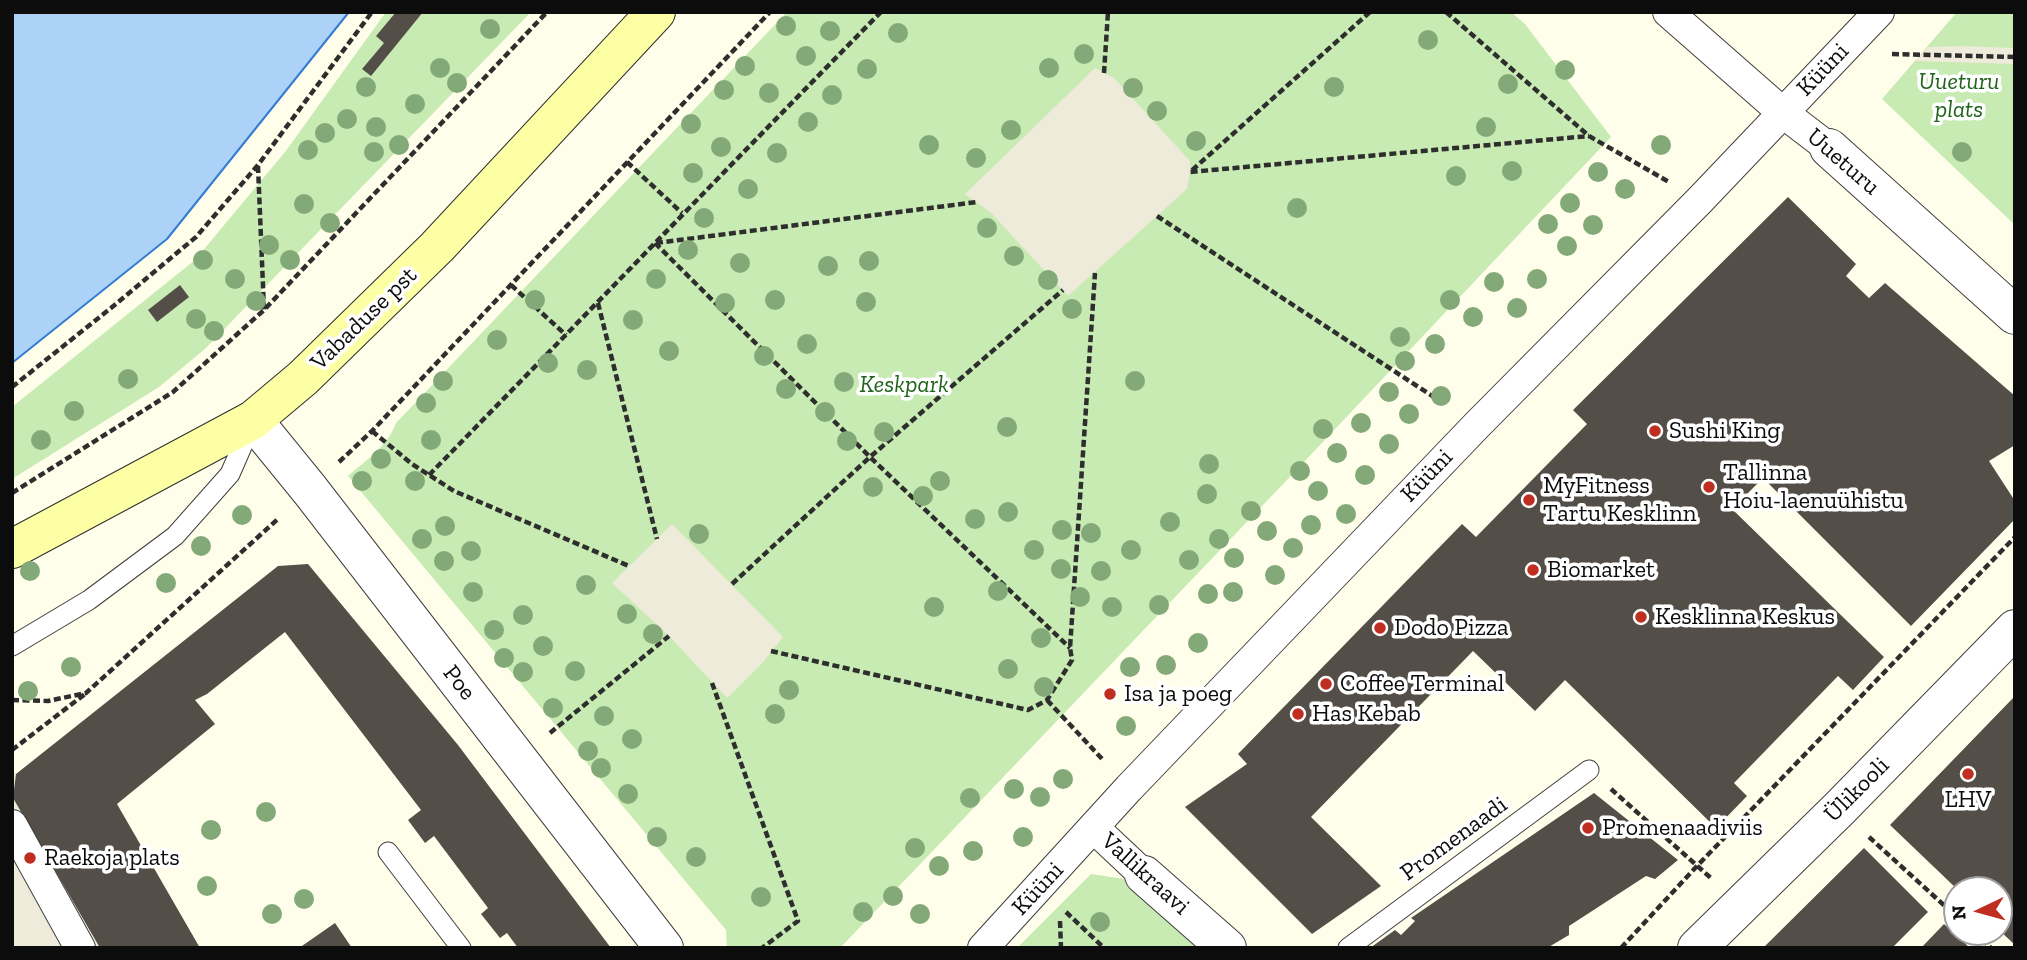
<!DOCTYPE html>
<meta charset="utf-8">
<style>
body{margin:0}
#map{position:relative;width:2027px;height:960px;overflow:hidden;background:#fffeea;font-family:"Zilla Slab",serif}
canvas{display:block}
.frame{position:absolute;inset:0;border:14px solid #0c0c0c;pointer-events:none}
.north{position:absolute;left:1943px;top:876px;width:70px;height:70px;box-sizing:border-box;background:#fff;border:2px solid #9e9e9e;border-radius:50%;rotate:265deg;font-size:19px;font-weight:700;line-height:28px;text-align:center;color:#0c0c0c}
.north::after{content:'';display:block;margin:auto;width:24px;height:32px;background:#bf2e21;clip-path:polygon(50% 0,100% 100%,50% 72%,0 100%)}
</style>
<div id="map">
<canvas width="2027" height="960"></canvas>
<div class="frame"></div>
<div class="north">N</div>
</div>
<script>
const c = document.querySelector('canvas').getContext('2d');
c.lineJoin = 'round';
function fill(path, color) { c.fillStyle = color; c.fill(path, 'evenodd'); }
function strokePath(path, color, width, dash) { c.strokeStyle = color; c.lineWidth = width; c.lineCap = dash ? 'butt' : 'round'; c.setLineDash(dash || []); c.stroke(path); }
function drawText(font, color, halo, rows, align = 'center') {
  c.font = font + ' "Zilla Slab",serif'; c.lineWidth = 7; c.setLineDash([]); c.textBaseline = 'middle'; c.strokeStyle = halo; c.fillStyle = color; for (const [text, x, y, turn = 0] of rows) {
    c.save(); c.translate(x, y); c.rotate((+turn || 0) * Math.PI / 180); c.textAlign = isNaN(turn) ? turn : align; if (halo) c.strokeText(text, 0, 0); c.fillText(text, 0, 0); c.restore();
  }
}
fill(new Path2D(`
 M 386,12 L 531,12 L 205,349 L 159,387 L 12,479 L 12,407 L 195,260 L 285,152 Z
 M 787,12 L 1511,12 L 1525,24 L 1611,137 L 1285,482 L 840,948 L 727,948 L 726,930 L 348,476 C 365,461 388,446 396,423 Z
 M 1957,12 L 2015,12 L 2015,225 L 1882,99 Z
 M 1091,874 L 1124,879 L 1197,948 L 1017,948 Z`), '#c8eab3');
fill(new Path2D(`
 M 1961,46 L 2015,48 L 2015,64 L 1914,61 L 1928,47 Z
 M 1095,68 L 1114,78 L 1190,161 L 1190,172 L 1187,189 L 1068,296 L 991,213 L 965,194 Z
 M 672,524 L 783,637 L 764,661 L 727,698 L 669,636 L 612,583 Z
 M 12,768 L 16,774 L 13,798 L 100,948 L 12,948 Z`), '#eeebda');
const water = new Path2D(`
 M 12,12 L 349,12 L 167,239 L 12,363 Z`);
fill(water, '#add2f8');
strokePath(water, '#337cd1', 2);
fill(new Path2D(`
 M 396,12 L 423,12 L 371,76 L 362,69 L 384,43 L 376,36 Z
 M 1788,197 L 1856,264 L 1846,276 L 1869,298 L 1885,283 L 2015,396 L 2015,445 L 1989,461 L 2015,501 L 2015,519 L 1911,626 L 1763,478 L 1732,509 L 1884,657 L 1853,690 L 1838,676 L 1734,783 L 1747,796 L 1716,828 L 1565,680 L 1535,711 L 1473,651 L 1311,817 L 1381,886 L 1312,934 L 1185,807 L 1247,764 L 1238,754 L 1462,524 L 1476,537 L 1587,424 L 1573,410 Z
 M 180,285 L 189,297 L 157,322 L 148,310 Z
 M 308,564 L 458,745 L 611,948 L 518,948 L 507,933 L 500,938 L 481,914 L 488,908 L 434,836 L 425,843 L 408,820 L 421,810 L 285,632 L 207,694 L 195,700 L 215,724 L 117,804 L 200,948 L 100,948 L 13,798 L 16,774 L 278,566 Z
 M 2015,696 L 2015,945 L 1999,930 L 1999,890 L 1958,890 L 1890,825 Z
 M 1594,793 L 1678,860 L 1655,879 L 1646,876 L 1569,926 L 1569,935 L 1547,948 L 1370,948 L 1395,930 L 1401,935 L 1415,921 L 1411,918 Z
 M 1864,848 L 1928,912 L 1892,948 L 1763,948 Z
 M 335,923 L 352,948 L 299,948 Z
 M 1944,924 L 1970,948 L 1921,948 Z`), '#544e48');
const service = new Path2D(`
 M 12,646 L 89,600 L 175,536 L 230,474 L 251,426
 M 388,852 L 461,948
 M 1348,948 L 1589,770`);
const pedestrian = new Path2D(`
 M 1668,12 L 1782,112 L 1829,148
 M 12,825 L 80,948
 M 1094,828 L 1144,875
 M 983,948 L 1129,788 L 1477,425 L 1700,200 L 1879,12`);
const minor = new Path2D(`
 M 1829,148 L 2015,315
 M 253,420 L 310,490 L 664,948
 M 1144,875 L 1227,948
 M 1697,948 L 1840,808 L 2015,629`);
const secondary = new Path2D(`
 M 12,549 L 253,420 L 303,378 L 437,247 L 656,12`);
strokePath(service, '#3f3f3f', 21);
strokePath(pedestrian, '#3f3f3f', 32);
strokePath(minor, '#3f3f3f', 40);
strokePath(secondary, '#2e2e2e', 40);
strokePath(new Path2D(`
 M 1370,12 L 1190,172 L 1589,136
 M 1446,12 L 1589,136 L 1669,182
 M 1892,54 L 2015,57
 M 1104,73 L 1108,12
 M 627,162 L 682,213
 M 258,166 L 264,310
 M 1157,216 L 1446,405
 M 655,243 L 870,457 L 1070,648
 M 656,243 L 977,202
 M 511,285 L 566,335
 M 598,303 L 657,539
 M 12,387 L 111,308 L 196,237 L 258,165 L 372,12
 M 372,431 L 412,464 L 454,491 L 629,566
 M 339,462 L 372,431 L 770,12
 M 429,475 C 580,321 729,166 881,12
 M 12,493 L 173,392 L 264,310 L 547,12
 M 732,584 L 870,457 L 1063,290
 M 771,651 L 1028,710 L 1047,700 L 1072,660 L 1070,648 L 1095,273
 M 712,683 L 798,921 L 762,948
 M 12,700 L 48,701 L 86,693 L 279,518
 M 1047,700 L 1104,761
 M 550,733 L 669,636
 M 12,750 L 85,694
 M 1611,789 L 1712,879
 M 1869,837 L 1957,917
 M 1066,912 L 1104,948
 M 1060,921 L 1061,948
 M 1974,932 L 1991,948
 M 1621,948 L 1697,866 L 2015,537`), '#2e2e2e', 4.5, [7, 3.5]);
strokePath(service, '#fff', 19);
strokePath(pedestrian, '#fff', 30);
strokePath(minor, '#fff', 38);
strokePath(secondary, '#fdffa5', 38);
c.fillStyle = '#84a978';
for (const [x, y] of [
 [786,26],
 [490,29],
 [830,31],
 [898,33],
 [1428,40],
 [1084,54],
 [806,56],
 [745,66],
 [440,68],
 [1049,68],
 [867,69],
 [1565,70],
 [457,83],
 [1508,84],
 [366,87],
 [1334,87],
 [1133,88],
 [724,90],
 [769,93],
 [832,95],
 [415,104],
 [1157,111],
 [347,119],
 [808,122],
 [691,124],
 [376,127],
 [1486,127],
 [1011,130],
 [325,133],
 [1196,141],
 [399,145],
 [929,145],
 [1661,145],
 [721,147],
 [308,150],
 [374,152],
 [1962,152],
 [777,153],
 [976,158],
 [1512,171],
 [1598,172],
 [693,173],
 [1456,176],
 [748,189],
 [1625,189],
 [1570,203],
 [304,204],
 [1297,208],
 [704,218],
 [330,223],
 [1548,224],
 [1593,225],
 [987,228],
 [269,245],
 [1567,246],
 [688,250],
 [1014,256],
 [203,260],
 [290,260],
 [869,261],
 [740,263],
 [828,266],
 [235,279],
 [656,279],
 [1537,279],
 [1048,280],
 [1494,282],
 [535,300],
 [775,300],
 [1450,300],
 [256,301],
 [866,302],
 [725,303],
 [1517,308],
 [1072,309],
 [1473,317],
 [196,319],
 [633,320],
 [214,331],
 [1400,337],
 [497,340],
 [807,344],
 [1435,344],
 [669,351],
 [764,356],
 [1405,361],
 [548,363],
 [587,370],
 [128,379],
 [443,381],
 [1135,381],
 [844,382],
 [786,389],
 [1389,392],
 [1441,396],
 [426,403],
 [74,411],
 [825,412],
 [1409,414],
 [1361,423],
 [1007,427],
 [1323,429],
 [884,432],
 [41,440],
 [431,440],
 [847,441],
 [1389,444],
 [1337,453],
 [381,459],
 [1209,464],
 [1300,471],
 [1365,475],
 [362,481],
 [415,481],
 [940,481],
 [873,487],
 [1318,491],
 [1207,494],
 [923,496],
 [1251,511],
 [1008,512],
 [1346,514],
 [242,515],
 [975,519],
 [1170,522],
 [1311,525],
 [445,526],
 [1062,530],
 [1267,531],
 [1091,533],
 [699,534],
 [422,539],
 [1219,539],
 [201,546],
 [1293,548],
 [1034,550],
 [1131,550],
 [471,551],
 [1234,558],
 [1189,560],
 [444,561],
 [1061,569],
 [30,571],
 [1101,571],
 [1275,575],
 [166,583],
 [586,585],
 [998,591],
 [473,592],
 [1233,592],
 [1208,594],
 [1080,597],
 [1159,605],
 [934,607],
 [1112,607],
 [627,614],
 [523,615],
 [494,630],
 [653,634],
 [1041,638],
 [1198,643],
 [543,646],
 [504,658],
 [1166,665],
 [71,667],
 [1130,667],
 [1008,669],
 [575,671],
 [523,672],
 [1044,687],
 [789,690],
 [28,691],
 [553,708],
 [775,714],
 [604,716],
 [1126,726],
 [632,739],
 [588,751],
 [601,768],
 [1063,779],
 [1014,789],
 [628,794],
 [1040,797],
 [970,798],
 [266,812],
 [211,830],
 [657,837],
 [1023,837],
 [915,848],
 [973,851],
 [696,857],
 [939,866],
 [207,886],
 [893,896],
 [761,897],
 [304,899],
 [863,912],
 [272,914],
 [920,914],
 [1100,922]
]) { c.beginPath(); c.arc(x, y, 10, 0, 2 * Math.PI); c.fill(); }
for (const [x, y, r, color] of [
 [1655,431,7,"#bf2e21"],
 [1709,487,7,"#bf2e21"],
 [1529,500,7,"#bf2e21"],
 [1533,570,7,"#bf2e21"],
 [1641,617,7,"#bf2e21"],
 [1380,628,7,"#bf2e21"],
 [1326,684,7,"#bf2e21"],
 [1110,694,7,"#bf2e21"],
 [1298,714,7,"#bf2e21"],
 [1968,774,7,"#bf2e21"],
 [1588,828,7,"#bf2e21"],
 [30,858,7,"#bf2e21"]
]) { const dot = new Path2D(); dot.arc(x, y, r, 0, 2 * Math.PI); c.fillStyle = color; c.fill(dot); strokePath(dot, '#fff', 2.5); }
drawText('24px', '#0c0c0c', '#fff', [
 ["Küüni",1823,70,-46],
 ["Uueturu",1843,162,41],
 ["Vabaduse pst",364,319,-44],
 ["Küüni",1427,476,-46],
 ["Poe",459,683,52],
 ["Ülikooli",1857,790,-45],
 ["Promenaadi",1454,839,-36],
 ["Vallikraavi",1145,874,42],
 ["Küüni",1038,889,-47]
]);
drawText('italic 24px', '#20641b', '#fff', [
 ["Uueturu",1959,82],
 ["plats",1959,110],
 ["Keskpark",904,385]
]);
drawText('24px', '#0c0c0c', '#fff', [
 ["Sushi King",1669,431],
 ["Tallinna",1723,473],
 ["Hoiu-laenuühistu",1723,501],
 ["MyFitness",1543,486],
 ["Tartu Kesklinn",1543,514],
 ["Biomarket",1547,570],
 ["Kesklinna Keskus",1655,617],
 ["Dodo Pizza",1394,628],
 ["Coffee Terminal",1340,684],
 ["Isa ja poeg",1124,694],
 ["Has Kebab",1312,714],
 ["LHV",1968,800,"center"],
 ["Promenaadiviis",1602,828],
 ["Raekoja plats",44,858]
], 'left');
</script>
